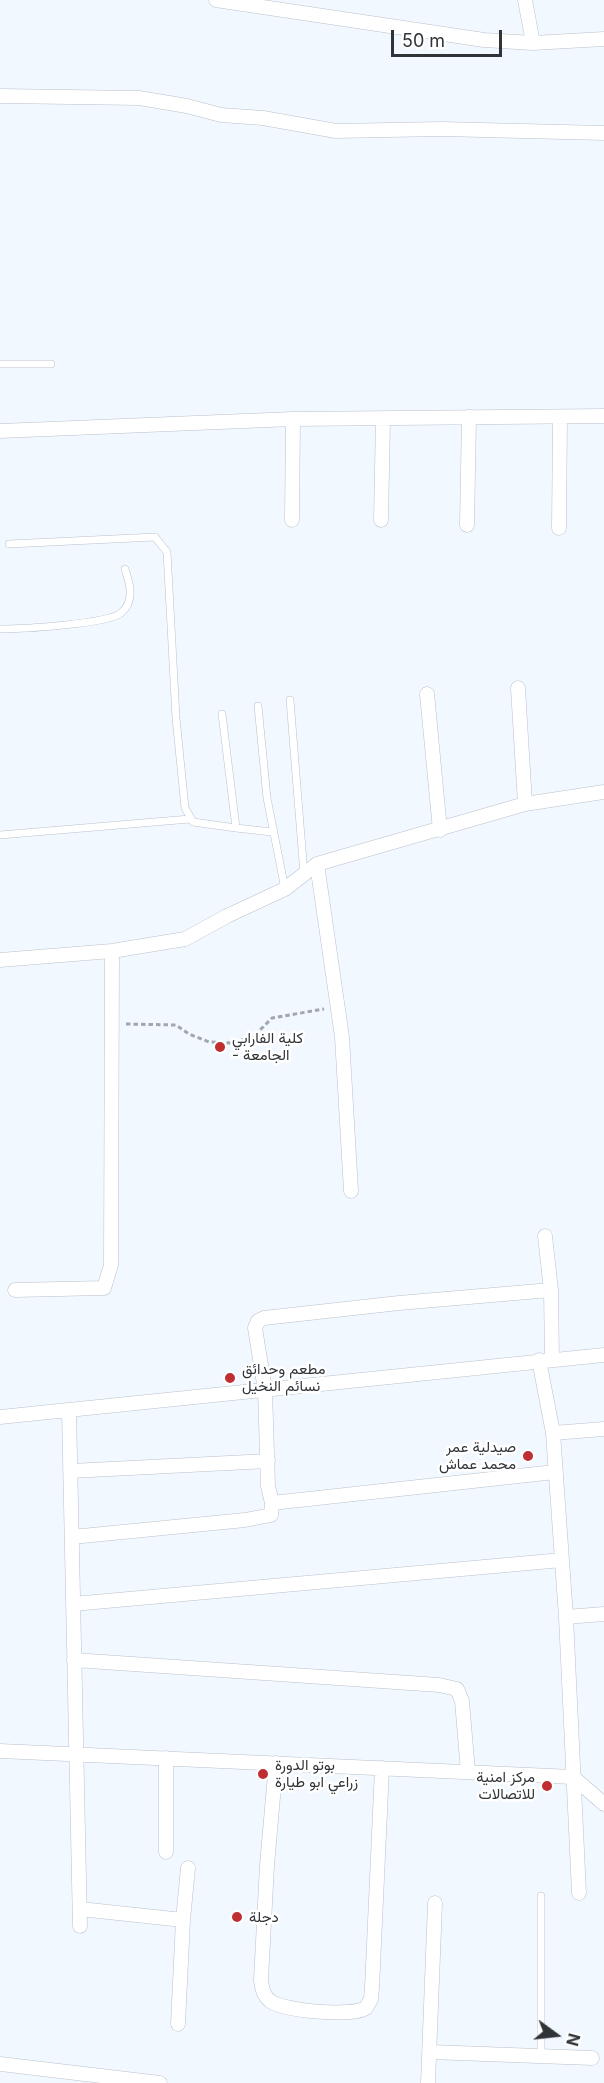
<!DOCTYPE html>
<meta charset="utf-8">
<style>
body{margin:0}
#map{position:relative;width:604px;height:2083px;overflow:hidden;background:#f2f8ff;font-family:Inter,sans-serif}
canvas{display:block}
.north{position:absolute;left:526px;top:2005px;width:60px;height:60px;-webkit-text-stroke:4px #fff;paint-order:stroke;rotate:105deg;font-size:16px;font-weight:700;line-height:24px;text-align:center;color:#313437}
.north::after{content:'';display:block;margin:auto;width:21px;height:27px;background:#313437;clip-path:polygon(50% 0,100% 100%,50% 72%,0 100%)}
.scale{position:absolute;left:391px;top:30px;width:111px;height:27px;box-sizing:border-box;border:3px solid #313437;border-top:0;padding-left:8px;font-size:18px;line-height:21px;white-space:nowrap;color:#313437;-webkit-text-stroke:4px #fff;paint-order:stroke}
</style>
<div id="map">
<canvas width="604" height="2083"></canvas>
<div class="north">N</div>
<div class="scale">50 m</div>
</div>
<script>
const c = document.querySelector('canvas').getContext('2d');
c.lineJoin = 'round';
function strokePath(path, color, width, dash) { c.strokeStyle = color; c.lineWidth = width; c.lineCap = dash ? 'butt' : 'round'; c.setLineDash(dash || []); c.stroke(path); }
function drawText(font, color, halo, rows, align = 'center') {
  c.font = font + ' Inter,Vazirmatn,sans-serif'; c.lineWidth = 5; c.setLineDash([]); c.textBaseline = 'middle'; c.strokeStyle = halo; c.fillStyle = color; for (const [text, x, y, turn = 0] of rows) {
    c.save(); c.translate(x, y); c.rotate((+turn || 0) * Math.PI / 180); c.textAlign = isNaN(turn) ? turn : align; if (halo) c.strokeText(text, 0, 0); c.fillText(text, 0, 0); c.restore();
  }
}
const lane = new Path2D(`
 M 0,364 L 51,364
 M 9,544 L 155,537 L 167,552 L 176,718 L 185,808 L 193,822 L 236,828
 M 0,629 C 20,629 108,624 121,613 C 135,601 130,584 125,569
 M 290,700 L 304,874
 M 258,706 L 267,798 L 285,889
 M 222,714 L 236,828 L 272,832
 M 0,835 L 190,819
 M 541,1896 L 541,2056`);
const street = new Path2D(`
 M 216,0 L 484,40 L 533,43 L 604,39
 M 525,0 L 533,43
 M 0,96 L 139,98 L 187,106 L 221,115 L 263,118 L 336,131 L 441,129 L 604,133
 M 0,431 L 293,419 L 604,416
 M 292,520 L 293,419
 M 381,520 L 383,419
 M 467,525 L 469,417
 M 559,528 L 560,417
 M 518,688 L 525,804
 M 427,694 L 440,830
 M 317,864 L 342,1037 L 351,1191
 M 0,960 L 112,951 L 185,939 L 227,916 L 285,889 L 317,864 L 525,804 L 604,792
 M 545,1236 L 551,1290 L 552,1360
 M 15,1290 L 104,1288 L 111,1265 L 112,951
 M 551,1290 L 399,1303 L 264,1318 L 258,1321 L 255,1328 L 265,1390 L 268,1486 L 272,1503 L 555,1472
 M 539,1360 L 553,1433 L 566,1617 L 579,1893
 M 69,1410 L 80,1926
 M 0,1417 L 604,1355
 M 553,1433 L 604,1429
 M 71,1471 L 268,1461
 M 72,1537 L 245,1520 L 271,1515 L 272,1503
 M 73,1604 L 562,1560
 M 566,1617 L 604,1614
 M 74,1660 L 439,1685 L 457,1689 L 462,1701 L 468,1772
 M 0,1751 L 573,1777 L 604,1804
 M 276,1763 L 267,1865 L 261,1980 C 262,1988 263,1995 270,2001 C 284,2011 351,2017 366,2008 L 371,1999 L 372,1988 L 382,1768
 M 166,1852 L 166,1758
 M 80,1909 L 183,1920 L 178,2024
 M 183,1920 L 188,1868
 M 430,2052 L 592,2058
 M 0,2064 L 160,2083
 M 428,2083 L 435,1903`);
strokePath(lane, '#bac1ca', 8);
strokePath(street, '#bac1ca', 15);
strokePath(new Path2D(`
 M 126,1024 L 176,1025 L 189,1034 L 209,1042 L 233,1043 L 254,1036 L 272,1018 L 324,1009`), '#a2a7ac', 3, [4.5, 3]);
strokePath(lane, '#fff', 7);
strokePath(street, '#fff', 14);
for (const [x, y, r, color] of [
 [220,1047,6,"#bf2f32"],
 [230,1378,6,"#bf2f32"],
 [528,1456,6,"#bf2f32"],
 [263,1774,6,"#bf2f32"],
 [547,1786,6,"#bf2f32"],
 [237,1917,6,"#bf2f32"]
]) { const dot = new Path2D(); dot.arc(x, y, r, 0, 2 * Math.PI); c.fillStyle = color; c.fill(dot); strokePath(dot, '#fff', 2); }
drawText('15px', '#313437', '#fff', [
 ["كلية الفارابي",232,1038],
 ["- الجامعة",232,1055],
 ["مطعم وحدائق",242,1369],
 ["نسائم النخيل",242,1386],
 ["صيدلية عمر",516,1447,"right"],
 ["محمد عماش",516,1464,"right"],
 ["بوتو الدورة",275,1765],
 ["زراعي ابو طيارة",275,1782],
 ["مركز امنية",535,1777,"right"],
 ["للاتصالات",535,1794,"right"],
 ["دجلة",249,1917]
], 'left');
</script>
